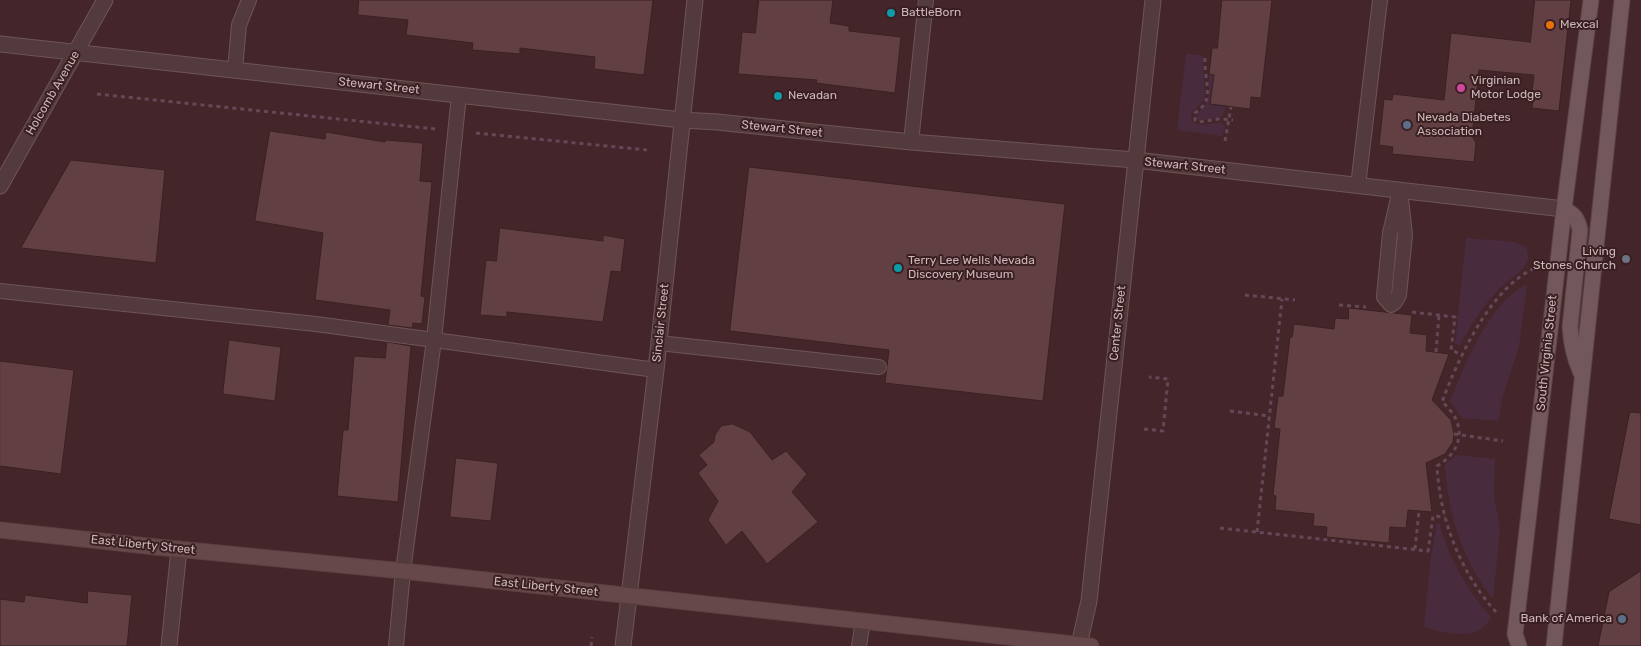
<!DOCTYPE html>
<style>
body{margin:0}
canvas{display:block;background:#442529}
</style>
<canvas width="1641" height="646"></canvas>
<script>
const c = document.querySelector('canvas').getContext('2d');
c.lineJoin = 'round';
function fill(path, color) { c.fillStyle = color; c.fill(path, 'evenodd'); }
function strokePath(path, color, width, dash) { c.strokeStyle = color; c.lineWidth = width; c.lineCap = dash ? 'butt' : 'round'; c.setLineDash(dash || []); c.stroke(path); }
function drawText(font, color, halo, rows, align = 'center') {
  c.font = font + ' Rubik,sans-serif'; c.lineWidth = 4; c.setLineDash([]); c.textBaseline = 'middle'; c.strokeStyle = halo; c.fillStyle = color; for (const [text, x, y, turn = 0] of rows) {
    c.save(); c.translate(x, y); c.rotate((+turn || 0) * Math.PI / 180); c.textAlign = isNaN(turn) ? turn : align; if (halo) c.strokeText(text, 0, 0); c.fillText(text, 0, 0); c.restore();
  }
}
fill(new Path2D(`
 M 1186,54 L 1201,55 L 1203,57 L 1205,99 L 1192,112 L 1191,119 C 1198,129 1210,123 1221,122 L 1225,127 L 1222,136 L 1177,130 Z
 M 1209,74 L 1214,75 L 1210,104 L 1226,106 L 1222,117 L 1198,121 L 1197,115 C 1213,95 1208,98 1209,74 Z
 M 1466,238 L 1514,242 L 1524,246 L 1527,249 C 1528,255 1529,259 1526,264 C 1521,273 1508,280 1500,288 C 1483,305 1472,324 1460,345 L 1455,344 Z
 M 1527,284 L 1519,346 L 1501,402 L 1499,421 L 1462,418 L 1450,401 C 1465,365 1489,302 1527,284 Z
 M 1456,455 L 1495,459 L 1494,495 L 1500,529 L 1493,599 C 1462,560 1448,514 1445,464 Z
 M 1437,524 L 1440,524 C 1448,558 1468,591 1491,617 C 1479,643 1446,633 1424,627 L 1431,556 Z`), '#492b3e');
const building = new Path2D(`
 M 359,0 L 653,0 L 644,75 L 594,69 L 595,57 L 520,48 L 520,54 L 472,50 L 473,43 L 406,35 L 408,20 L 358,15 Z
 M 759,0 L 833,0 L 830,23 L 849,26 L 849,31 L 901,37 L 895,93 L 816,83 L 817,80 L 738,74 L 742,32 L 755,33 Z
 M 1222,0 L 1272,0 L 1261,98 L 1251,97 L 1250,109 L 1210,104 L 1214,75 L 1209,74 L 1212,48 L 1217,48 Z
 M 1535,0 L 1571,0 L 1559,111 L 1532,108 L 1533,101 L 1531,101 L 1534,75 L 1479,70 L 1472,136 L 1476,143 L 1474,162 L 1392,154 L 1393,147 L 1379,145 L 1384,99 L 1392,100 L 1393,94 L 1444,100 L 1451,33 L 1530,42 Z
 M 270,131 L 325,139 L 326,132 L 385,142 L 386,140 L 423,143 L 420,181 L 432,182 L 421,296 L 425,297 L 422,324 L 413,323 L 412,328 L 388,325 L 390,310 L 315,300 L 323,233 L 255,221 Z
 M 71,160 L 165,170 L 156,263 L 21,248 Z
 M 749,167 L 1065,204 L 1043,401 L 885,383 L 889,350 L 730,331 Z
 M 500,228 L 603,241 L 603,235 L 625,239 L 621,272 L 611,271 L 603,322 L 507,312 L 507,317 L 480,315 L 486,260 L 496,261 Z
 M 1349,308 L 1412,315 L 1410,333 L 1427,335 L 1426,351 L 1449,354 L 1432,400 L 1451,420 L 1454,434 L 1453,442 L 1445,454 L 1426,463 L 1432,512 L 1408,510 L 1406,528 L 1390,527 L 1389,543 L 1326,537 L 1327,527 L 1313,526 L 1314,514 L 1275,510 L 1276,496 L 1273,495 L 1280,429 L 1274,428 L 1278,396 L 1283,396 L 1290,337 L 1292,337 L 1294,324 L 1334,329 L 1335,318 L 1348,319 Z
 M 229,340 L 281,347 L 275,401 L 223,394 Z
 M 387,342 L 411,346 L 398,502 L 337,496 L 343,430 L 348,430 L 354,356 L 385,358 Z
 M 0,361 L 74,370 L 61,474 L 0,466 Z
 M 1630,412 L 1641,413 L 1641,525 L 1609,519 Z
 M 733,424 L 750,432 L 772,460 L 786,451 L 807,474 L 792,492 L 818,522 L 767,564 L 742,531 L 726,545 L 708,520 L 718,501 L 698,473 L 707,465 L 699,455 L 714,442 L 715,435 L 721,426 Z
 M 456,458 L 498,463 L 491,521 L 450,517 Z
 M 1641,571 L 1641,646 L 1598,646 L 1609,592 Z
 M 88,591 L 132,595 L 127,646 L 0,646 L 0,599 L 24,602 L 25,595 L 87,603 Z`);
fill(building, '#613f43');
strokePath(building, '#3b2123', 1);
const service = new Path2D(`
 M 235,70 L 239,25 L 249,0
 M 911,142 L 926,0
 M 1358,186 L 1380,0
 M 1400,190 L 1405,235 L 1399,295 L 1395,302 L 1391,305 L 1384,297 L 1390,233 Z
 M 0,291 L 316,324 L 656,370
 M 659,343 L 879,367
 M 396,646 L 403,571 L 434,340 L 459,95
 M 859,646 L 863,621`);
const minor = new Path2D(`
 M 0,44 L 682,120 L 717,122 L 911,142 L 1135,160 L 1564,209
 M 629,596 L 656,370 L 695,0
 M 169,646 L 179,549`);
const tertiary = new Path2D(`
 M 0,186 L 105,0
 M 1079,645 L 1089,601 L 1153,0
 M 623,646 L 629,596`);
const secondary = new Path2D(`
 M 0,530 L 156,547 L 403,571 L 1091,646`);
const primary = new Path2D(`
 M 1564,209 C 1574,214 1578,219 1580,230 L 1570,327 C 1571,343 1574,358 1581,373
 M 1519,646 L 1515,634 L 1564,209 L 1591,0
 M 1554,646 L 1622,0`);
strokePath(service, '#6e5557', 16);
strokePath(minor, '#6e5557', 17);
strokePath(tertiary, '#6e5557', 17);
strokePath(secondary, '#5a4143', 17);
strokePath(primary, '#5a4143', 17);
strokePath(new Path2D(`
 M 1205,58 C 1204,70 1210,92 1206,101 C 1204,106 1199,110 1195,113 L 1195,120 L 1199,122 L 1219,119 L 1233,120
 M 97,94 L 435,129
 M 476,133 L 647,150
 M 1225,141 L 1231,107
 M 1245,295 L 1295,300
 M 1339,305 L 1366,307
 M 1412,312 L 1455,317 L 1451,350 L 1462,355
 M 1436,352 L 1439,315
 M 1230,411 L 1270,416
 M 1144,429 L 1163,431 L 1168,379 L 1149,377
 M 1454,434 L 1503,441
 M 1220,528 L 1428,551 L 1433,516 L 1445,517
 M 1257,532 L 1282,299
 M 1415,549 L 1419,511
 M 1496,612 C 1460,572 1440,520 1437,466 C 1464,450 1467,423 1442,402 C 1458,359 1490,288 1535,268
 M 591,646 L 592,637`), '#634858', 3, [4, 4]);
strokePath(service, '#533a3c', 14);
strokePath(minor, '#533a3c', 15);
strokePath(tertiary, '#533a3c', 15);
strokePath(secondary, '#67484a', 15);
strokePath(primary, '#73585b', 15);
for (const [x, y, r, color] of [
 [891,13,5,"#0f9aa8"],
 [1550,25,5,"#e8710a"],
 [1461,88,5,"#d1479c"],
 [778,96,5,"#0f9aa8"],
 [1407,125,5,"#5c6f8a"],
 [1626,259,5,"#6b7280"],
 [898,268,5,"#0f9aa8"],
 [1622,619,5,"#5c6f8a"]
]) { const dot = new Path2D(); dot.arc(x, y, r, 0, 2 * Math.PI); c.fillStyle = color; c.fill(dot); strokePath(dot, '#391f21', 2); }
drawText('12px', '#cdb7b9', '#391f21', [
 ["BattleBorn",901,13],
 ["Mexcal",1560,25],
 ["Virginian",1471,81],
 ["Motor Lodge",1471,95],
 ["Nevadan",788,96],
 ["Nevada Diabetes",1417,118],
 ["Association",1417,132],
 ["Living",1616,252,"right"],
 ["Stones Church",1616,266,"right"],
 ["Terry Lee Wells Nevada",908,261],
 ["Discovery Museum",908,275],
 ["Bank of America",1612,619,"right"]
], 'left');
drawText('12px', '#cdb7b9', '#391f21', [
 ["Stewart Street",379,86,6],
 ["Holcomb Avenue",53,93,-60],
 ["Stewart Street",782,129,6],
 ["Stewart Street",1185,166,6],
 ["Sinclair Street",661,323,-84],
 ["Center Street",1118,323,-84],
 ["South Virginia Street",1547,353,-84],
 ["East Liberty Street",143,545,6],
 ["East Liberty Street",546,587,6]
]);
</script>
